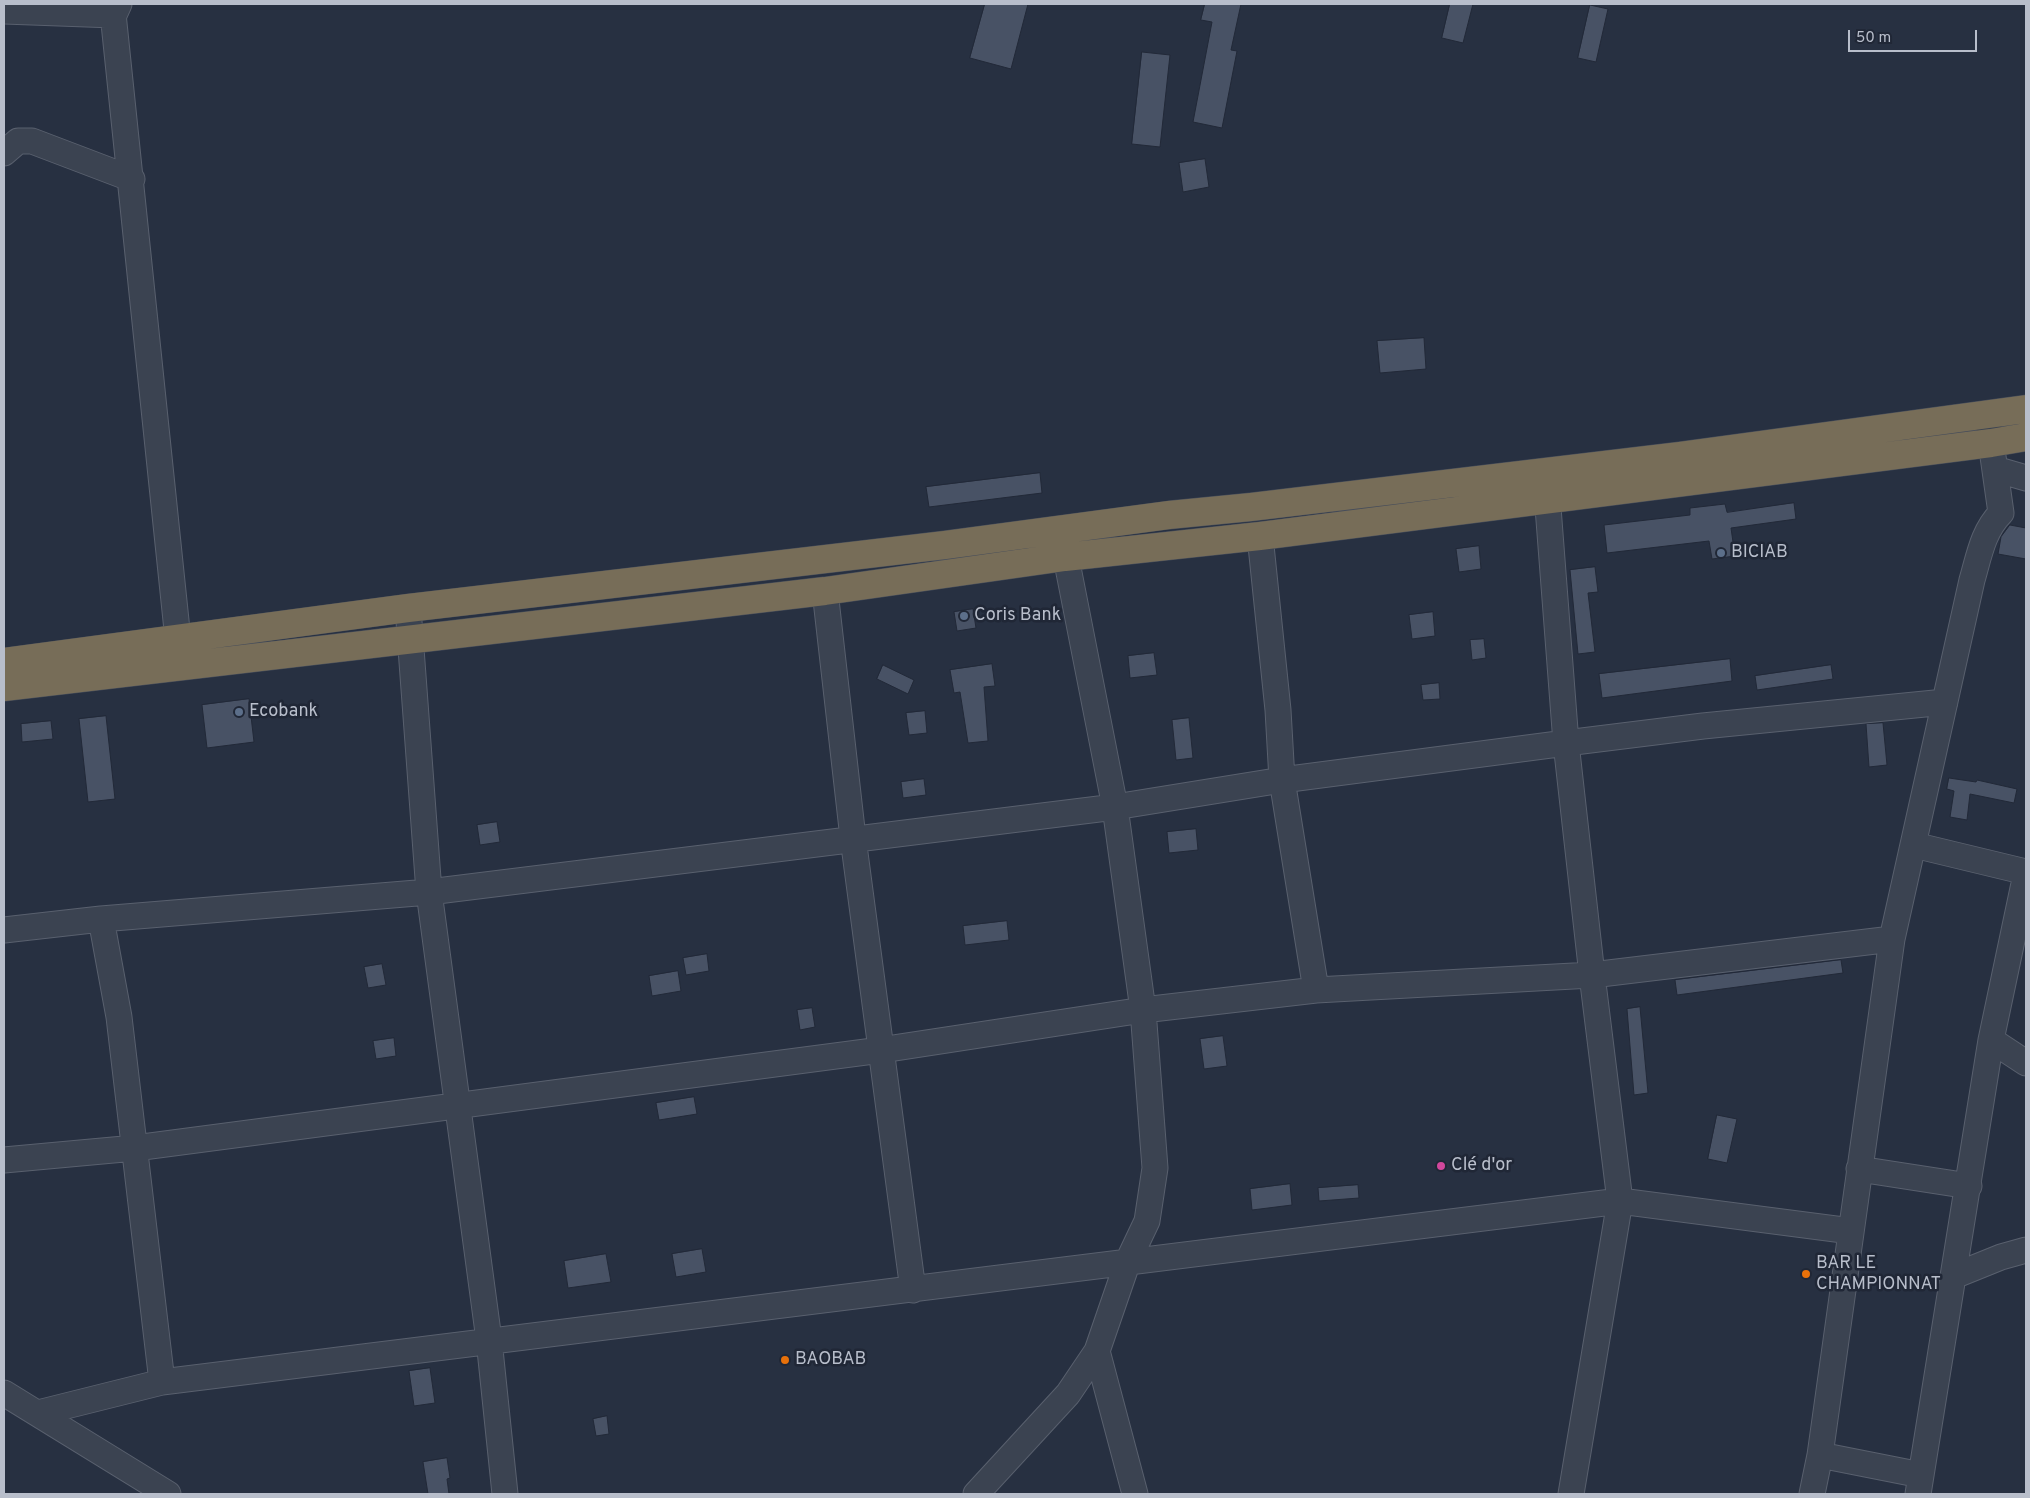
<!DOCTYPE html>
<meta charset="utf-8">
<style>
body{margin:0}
#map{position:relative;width:2030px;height:1498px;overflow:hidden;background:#273041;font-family:Overpass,sans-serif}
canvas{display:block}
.frame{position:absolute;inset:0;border:5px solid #b8becb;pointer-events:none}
.scale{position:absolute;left:1848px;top:30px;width:129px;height:22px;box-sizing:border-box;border:2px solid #b8becb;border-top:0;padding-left:6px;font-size:15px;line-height:18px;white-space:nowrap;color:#b8becb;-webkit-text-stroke:4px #202736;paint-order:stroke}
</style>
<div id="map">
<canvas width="2030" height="1498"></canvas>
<div class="frame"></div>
<div class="scale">50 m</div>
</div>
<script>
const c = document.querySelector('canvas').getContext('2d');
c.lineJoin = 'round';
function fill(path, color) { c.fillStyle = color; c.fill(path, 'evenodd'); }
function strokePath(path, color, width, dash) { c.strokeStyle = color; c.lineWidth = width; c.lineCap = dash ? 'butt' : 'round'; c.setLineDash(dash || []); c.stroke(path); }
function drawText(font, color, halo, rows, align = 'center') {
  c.font = font + ' Overpass,sans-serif'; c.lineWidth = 5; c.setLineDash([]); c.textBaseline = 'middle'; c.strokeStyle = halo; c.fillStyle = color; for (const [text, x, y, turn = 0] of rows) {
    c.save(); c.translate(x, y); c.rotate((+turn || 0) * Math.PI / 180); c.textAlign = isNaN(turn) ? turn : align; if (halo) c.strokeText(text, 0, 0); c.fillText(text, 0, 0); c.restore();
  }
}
const building = new Path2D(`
 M 985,4 L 1028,4 L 1011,69 L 970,58 Z
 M 1205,4 L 1241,4 L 1231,50 L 1237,51 L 1222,128 L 1193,122 L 1212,22 L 1201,20 Z
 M 1450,4 L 1473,4 L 1463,43 L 1442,38 Z
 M 1590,5 L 1608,9 L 1596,62 L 1578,58 Z
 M 1142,52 L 1170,55 L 1160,147 L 1132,144 Z
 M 1205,159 L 1209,187 L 1183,192 L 1179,163 Z
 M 1424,338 L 1426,369 L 1380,373 L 1377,341 Z
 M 1040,473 L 1042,493 L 929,507 L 926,487 Z
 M 1794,503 L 1796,519 L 1731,528 L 1735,556 L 1712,559 L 1709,541 L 1607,553 L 1604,525 L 1690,515 L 1690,508 L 1725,504 L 1727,512 Z
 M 2010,525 L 2026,528 L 2026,559 L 1998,554 L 2001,537 Z
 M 1479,546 L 1481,569 L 1459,572 L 1456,549 Z
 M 1595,567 L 1598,592 L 1588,593 L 1595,652 L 1578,654 L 1570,570 Z
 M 973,609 L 976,628 L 957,631 L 954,612 Z
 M 1433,612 L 1435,636 L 1412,639 L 1409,615 Z
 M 1484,639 L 1486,658 L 1472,660 L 1470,640 Z
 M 1154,653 L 1157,675 L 1130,678 L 1128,656 Z
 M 1730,659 L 1732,681 L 1602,698 L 1599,674 Z
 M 992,664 L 995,686 L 984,687 L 988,741 L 968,743 L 960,692 L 954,693 L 950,670 Z
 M 883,665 L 914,680 L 908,694 L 877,679 Z
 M 1831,665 L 1833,679 L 1757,690 L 1755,676 Z
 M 1439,683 L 1440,699 L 1423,700 L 1421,685 Z
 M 249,699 L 254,742 L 207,748 L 202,705 Z
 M 925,711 L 927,733 L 909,735 L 906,713 Z
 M 106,716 L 115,799 L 88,802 L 79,719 Z
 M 1189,718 L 1193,758 L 1176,760 L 1172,720 Z
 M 51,721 L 53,739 L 22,742 L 21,724 Z
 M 1883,723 L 1887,765 L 1869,767 L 1866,724 Z
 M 1949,778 L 1976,782 L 1977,780 L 2017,789 L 2014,803 L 1970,794 L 1967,820 L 1950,817 L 1954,791 L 1947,789 Z
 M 924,779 L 926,795 L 903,798 L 901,782 Z
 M 497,822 L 500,842 L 480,845 L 477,825 Z
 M 1196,829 L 1198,850 L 1169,853 L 1167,832 Z
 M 1007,921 L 1009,940 L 965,945 L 963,926 Z
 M 707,954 L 709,971 L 686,975 L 683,958 Z
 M 1841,960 L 1843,973 L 1677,995 L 1675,980 Z
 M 382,964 L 386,985 L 368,988 L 364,967 Z
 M 678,971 L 681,991 L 652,996 L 649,976 Z
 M 1640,1007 L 1648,1093 L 1634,1095 L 1627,1009 Z
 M 812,1008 L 815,1027 L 800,1030 L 797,1010 Z
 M 1223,1036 L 1227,1066 L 1204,1069 L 1200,1039 Z
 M 394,1038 L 396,1056 L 376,1059 L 373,1041 Z
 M 694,1097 L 697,1114 L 659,1120 L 656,1103 Z
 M 1717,1115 L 1737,1119 L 1727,1163 L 1708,1159 Z
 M 1290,1184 L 1292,1205 L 1252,1210 L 1250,1189 Z
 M 1358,1185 L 1359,1198 L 1319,1201 L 1318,1188 Z
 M 702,1249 L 706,1272 L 676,1277 L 672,1254 Z
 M 606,1254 L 611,1282 L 568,1288 L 564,1261 Z
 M 430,1368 L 435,1403 L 414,1406 L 409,1371 Z
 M 607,1416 L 609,1434 L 596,1436 L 593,1419 Z
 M 447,1458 L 450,1478 L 447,1479 L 449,1494 L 428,1494 L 423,1462 Z`);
fill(building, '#485265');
strokePath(building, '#222938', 1);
const minor = new Path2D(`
 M 112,4 L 180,659
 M 4,11 L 114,15 L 119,4
 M 4,153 L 18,141 L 32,141 L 132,179
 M 1995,469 L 2026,478
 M 1546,481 L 1566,743 L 1592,975 L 1620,1201 L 1571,1494
 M 1260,536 L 1278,710 L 1282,780 L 1316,990
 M 825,591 L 853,838 L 913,1290
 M 408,608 L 429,892 L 489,1340 L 505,1494
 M 1914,845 L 2026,872
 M 101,919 L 119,1017 L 162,1382
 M 4,930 L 101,919 L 429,892 L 1115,807 L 1282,780 L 1566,743 L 1703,726 L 1945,702
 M 1991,1040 L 2026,1063
 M 4,1160 L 135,1148 L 881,1050 L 1143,1010 L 1316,990 L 1592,975 L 1892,939
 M 1859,1169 L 1969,1186
 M 1954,1276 L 2001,1257 L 2026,1250
 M 1097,1351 L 1135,1494
 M 4,1393 L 168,1494
 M 38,1413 L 162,1382 L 1620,1201 L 1851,1231
 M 1820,1455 L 1921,1475
 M 976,1494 L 1068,1394 L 1097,1351 L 1128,1261 L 1147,1221 L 1155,1168 L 1143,1010 L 1115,807 L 1062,537
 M 1812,1494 L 1820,1455 L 1892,939 L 1972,580 C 1979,556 1983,531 2001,513 L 1987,414
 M 1918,1494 L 1991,1040 L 2026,874`);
const highway = new Path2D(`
 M 4,662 L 408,608 L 945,545 L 1169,515 L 1251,507 L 1680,456 L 2026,409
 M 4,687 L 825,591 L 1065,557 L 1260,536 L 1991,443 L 2026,437`);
strokePath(minor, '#59606e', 27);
strokePath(highway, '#464d5b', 29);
strokePath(minor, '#3b4351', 25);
strokePath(highway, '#776d58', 28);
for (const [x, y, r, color] of [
 [1721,553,5,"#5c6f8a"],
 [964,616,5,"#5c6f8a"],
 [239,712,5,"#5c6f8a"],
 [1441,1166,5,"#d1479c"],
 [1806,1274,5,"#e8710a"],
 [785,1360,5,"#e8710a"]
]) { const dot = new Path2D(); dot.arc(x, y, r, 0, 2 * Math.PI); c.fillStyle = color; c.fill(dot); strokePath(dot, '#202736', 2); }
drawText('18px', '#b8becb', '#202736', [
 ["BICIAB",1731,553],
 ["Coris Bank",974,616],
 ["Ecobank",249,712],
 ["Clé d'or",1451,1166],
 ["BAR LE",1816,1264],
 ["CHAMPIONNAT",1816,1285],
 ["BAOBAB",795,1360]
], 'left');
</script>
